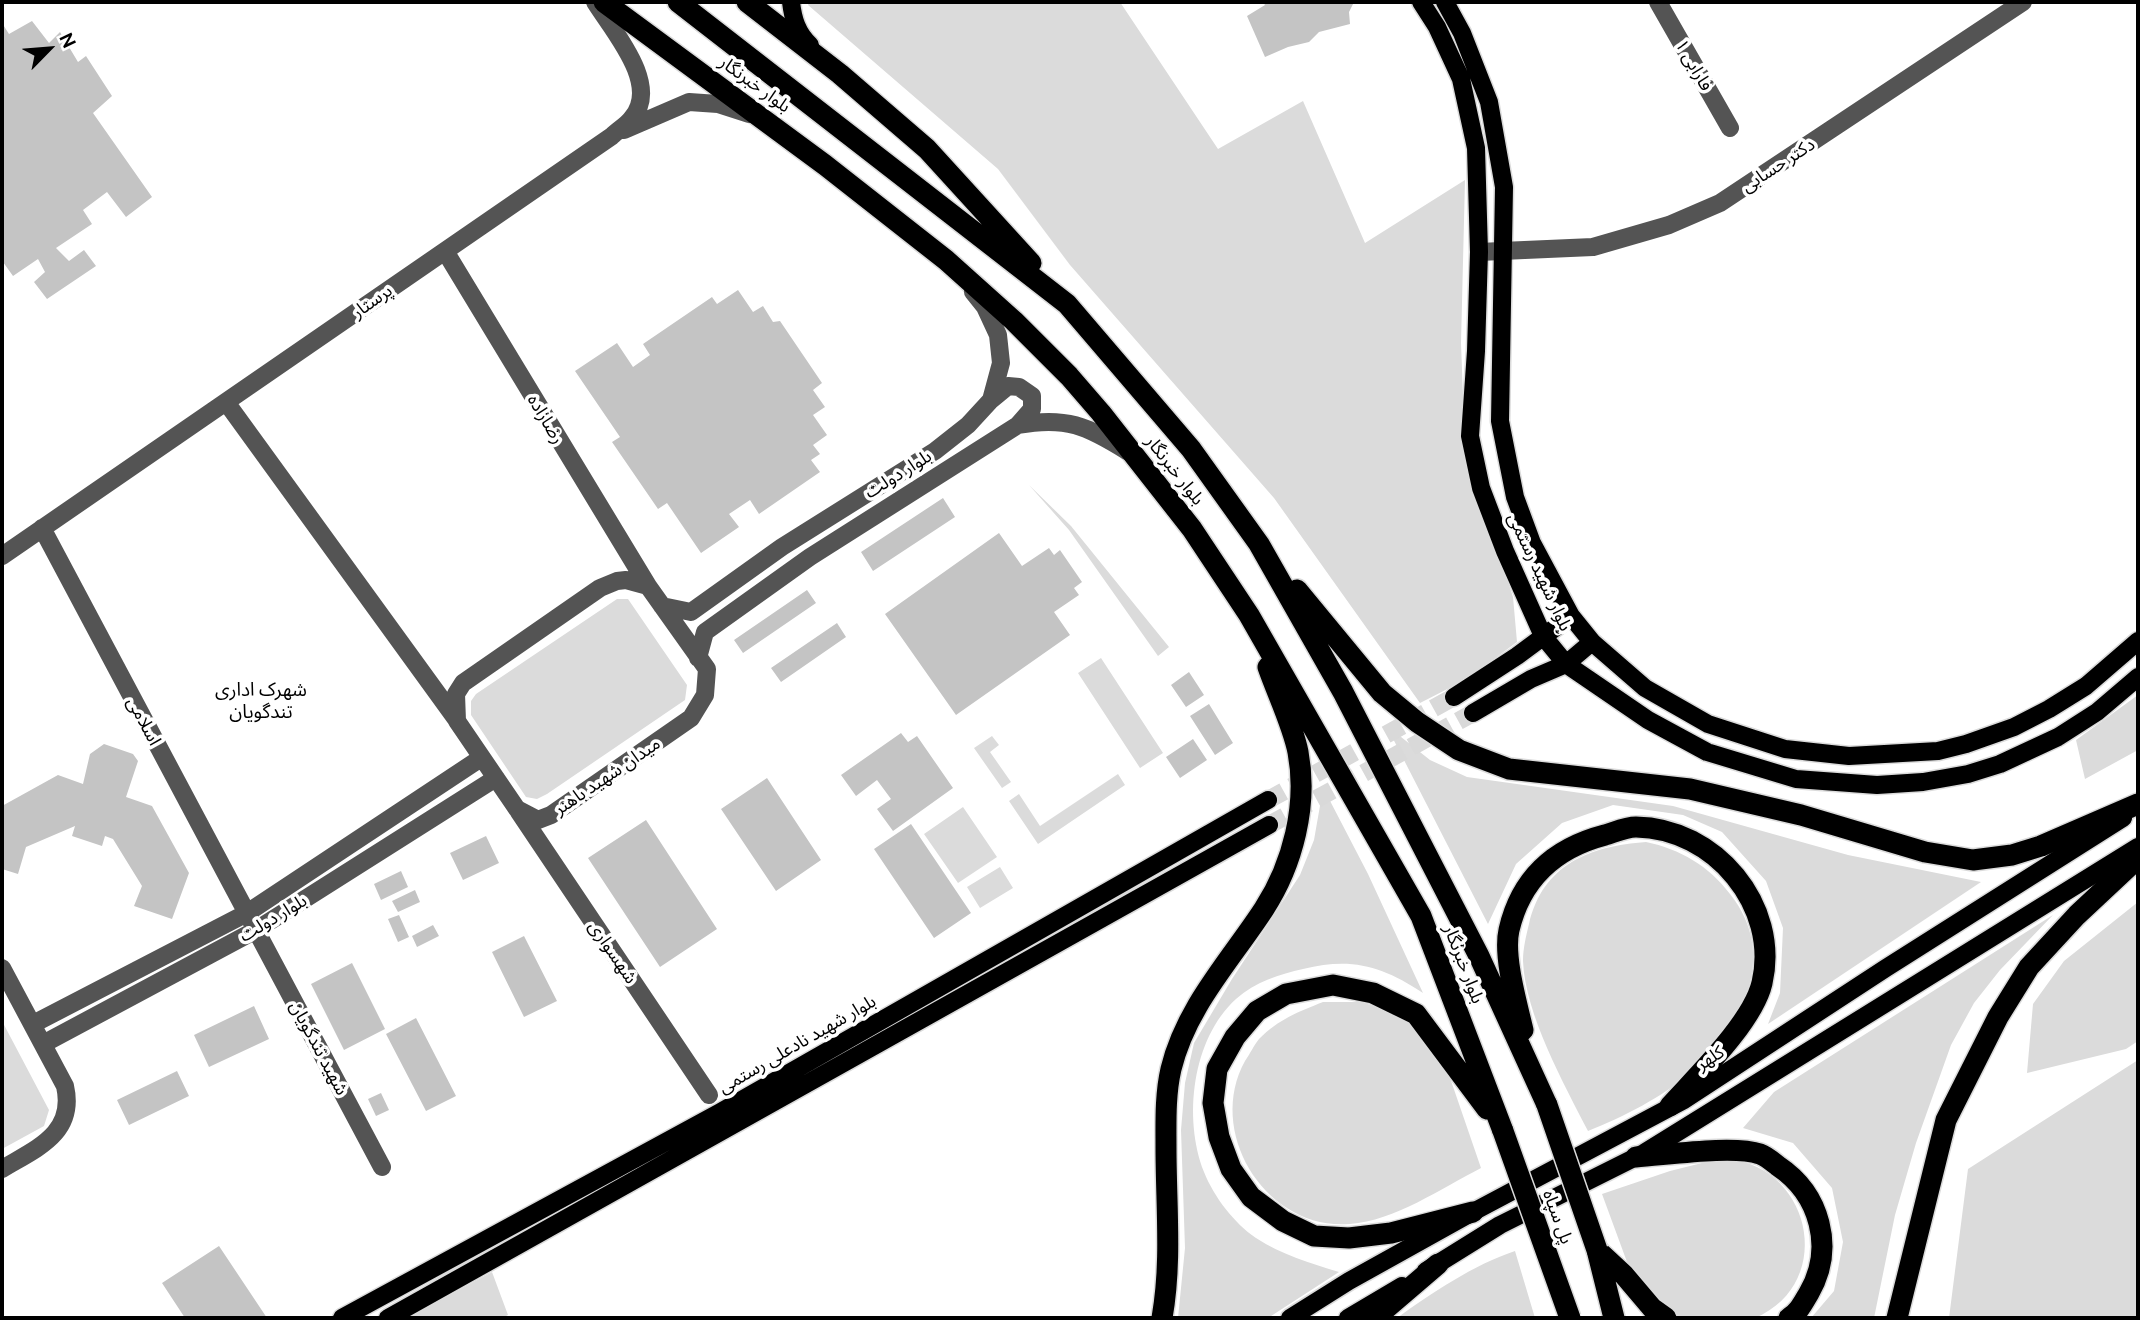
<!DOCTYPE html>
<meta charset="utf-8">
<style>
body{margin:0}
#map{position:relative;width:2140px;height:1320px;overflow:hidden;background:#fff;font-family:Ubuntu,sans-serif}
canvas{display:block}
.frame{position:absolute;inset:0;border:4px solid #000;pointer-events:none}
.north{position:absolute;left:14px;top:14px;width:70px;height:70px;-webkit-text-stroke:5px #fff;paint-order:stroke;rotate:65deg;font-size:19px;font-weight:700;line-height:28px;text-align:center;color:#000}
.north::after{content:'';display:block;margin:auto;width:24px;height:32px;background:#000;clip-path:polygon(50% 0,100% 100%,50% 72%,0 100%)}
</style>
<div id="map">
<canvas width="2140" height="1320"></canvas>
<div class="frame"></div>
<div class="north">N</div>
</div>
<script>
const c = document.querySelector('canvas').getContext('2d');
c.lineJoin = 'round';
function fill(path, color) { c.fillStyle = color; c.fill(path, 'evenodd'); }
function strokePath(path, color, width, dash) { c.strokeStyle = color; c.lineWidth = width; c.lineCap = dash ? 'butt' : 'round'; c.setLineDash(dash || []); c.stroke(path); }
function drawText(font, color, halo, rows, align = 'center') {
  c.font = font + ' Ubuntu,"Noto Sans Arabic",sans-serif'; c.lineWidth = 7; c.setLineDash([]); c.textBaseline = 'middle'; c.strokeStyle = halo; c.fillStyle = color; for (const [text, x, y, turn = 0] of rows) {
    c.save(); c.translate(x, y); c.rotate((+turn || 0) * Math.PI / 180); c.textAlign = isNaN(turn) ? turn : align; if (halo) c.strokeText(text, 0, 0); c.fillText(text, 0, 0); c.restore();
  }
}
fill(new Path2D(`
 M 809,2 L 1120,2 L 1218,149 L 1303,101 L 1365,243 L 1465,180 L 1461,343 L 1465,449 L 1513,597 L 1517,642 L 1467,679 L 1420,703 L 1274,498 L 1070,265 L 998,169 L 808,5 Z
 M 1029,485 L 1071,526 L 1169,647 L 1158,656 L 1069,530 Z
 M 617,599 L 628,599 L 687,685 L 685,700 L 547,794 L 537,799 L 526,797 L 471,715 L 471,701 L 476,694 Z
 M 1101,658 L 1163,753 L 1140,768 L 1078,673 Z
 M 2138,695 L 2138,750 L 2085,779 L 2076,740 Z
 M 1386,725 L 1430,760 L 1467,777 L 1673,806 L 1848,855 L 1981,882 L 1768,1024 L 1780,993 L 1783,928 L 1766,881 L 1722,832 L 1683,815 L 1613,805 L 1562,823 L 1516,864 L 1488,924 Z
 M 992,736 L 999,745 L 990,752 L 1011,782 L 1002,788 L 974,748 Z
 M 1118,774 L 1125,785 L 1038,844 L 1009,801 L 1019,794 L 1040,826 Z
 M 1328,797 L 1368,874 L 1423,993 C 1382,966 1352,957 1303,969 C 1280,974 1255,982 1236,999 C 1192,1039 1183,1118 1204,1172 C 1214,1197 1234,1223 1256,1238 C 1282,1255 1310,1263 1339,1272 L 1268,1318 L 1178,1318 L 1185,1248 L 1181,1130 L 1185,1083 L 1194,1043 L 1232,979 L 1300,875 L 1314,840 L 1321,800 Z
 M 963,807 L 997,857 L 958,883 L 924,834 Z
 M 1646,842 C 1680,849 1709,866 1730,894 C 1779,955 1743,1027 1691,1072 C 1663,1097 1623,1117 1588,1131 C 1564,1084 1525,1014 1523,961 C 1523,949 1526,936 1529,924 C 1543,864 1590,846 1646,842 Z
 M 1000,867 L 1013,888 L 980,908 L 967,887 Z
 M 2138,902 L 2138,1041 L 2126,1049 L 2027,1073 L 2033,1004 L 2064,961 Z
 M 2053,915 L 2000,970 L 1974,1003 L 1951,1045 L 1916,1143 L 1895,1215 L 1874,1318 L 1811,1318 L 1834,1291 L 1843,1242 L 1832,1188 L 1793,1143 L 1743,1128 L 1774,1092 Z
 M 1323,1002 L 1362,1002 L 1398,1014 L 1428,1039 L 1448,1072 L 1481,1168 C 1442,1188 1394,1221 1350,1224 C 1267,1231 1205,1133 1245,1061 C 1250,1054 1254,1045 1259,1039 C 1279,1019 1298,1012 1323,1002 Z
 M 2,1021 L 49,1110 L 44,1126 L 2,1149 Z
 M 2138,1060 L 2138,1318 L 1949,1318 L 1968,1169 Z
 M 1718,1159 C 1809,1157 1840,1282 1755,1318 L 1679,1318 L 1671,1314 L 1642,1288 L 1627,1262 L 1602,1194 L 1670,1171 Z
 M 1515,1251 L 1535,1318 L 1397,1318 C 1430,1294 1475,1264 1515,1251 Z
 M 492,1272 L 508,1315 L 502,1318 L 407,1318 Z`), '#dbdbdb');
fill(new Path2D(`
 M 1263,2 L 1354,2 L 1349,12 L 1350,24 L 1319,32 L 1309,42 L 1288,47 L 1265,57 L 1247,16 L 1265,5 Z
 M 32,21 L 49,43 L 60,32 L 78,62 L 86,56 L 112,96 L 93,113 L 152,197 L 126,217 L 107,192 L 83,210 L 92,224 L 56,248 L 69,261 L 84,250 L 96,266 L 47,299 L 34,282 L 45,272 L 38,259 L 13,276 L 3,262 L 2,263 L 2,23 L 9,34 Z
 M 738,290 L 753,312 L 763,306 L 773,322 L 780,321 L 822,383 L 813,390 L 825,407 L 813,415 L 827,435 L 813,445 L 820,454 L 811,460 L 820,472 L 759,514 L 750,500 L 729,514 L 739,527 L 701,553 L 667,503 L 658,509 L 612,442 L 620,437 L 575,371 L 617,343 L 633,367 L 650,355 L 643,344 L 712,297 L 717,304 Z
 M 943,498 L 955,517 L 873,571 L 861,552 Z
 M 999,533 L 1022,566 L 1049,548 L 1054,555 L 1060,550 L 1082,582 L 1074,588 L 1079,595 L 1054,612 L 1070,635 L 956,715 L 885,614 Z
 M 807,590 L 816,603 L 743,653 L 734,640 Z
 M 837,623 L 846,637 L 781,682 L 771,668 Z
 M 1189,672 L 1204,695 L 1186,707 L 1171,685 Z
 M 1209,704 L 1233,743 L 1215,755 L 1190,716 Z
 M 901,733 L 908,742 L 917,736 L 953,788 L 893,831 L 877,809 L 891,799 L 877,780 L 856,796 L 841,775 Z
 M 1193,739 L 1207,760 L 1180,778 L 1166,757 Z
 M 104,744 L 133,754 L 138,761 L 126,797 L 152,806 L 189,873 L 172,919 L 134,906 L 142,886 L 113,839 L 105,836 L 102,846 L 72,836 L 75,826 L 26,847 L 18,874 L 2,869 L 2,806 L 58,775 L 83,784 L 90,754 Z
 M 767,778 L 821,860 L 776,891 L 721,809 Z
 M 646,820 L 717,929 L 660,967 L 588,858 Z
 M 911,824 L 971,913 L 934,938 L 874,849 Z
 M 486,836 L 499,863 L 463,880 L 450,853 Z
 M 401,871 L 408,887 L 381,900 L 374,884 Z
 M 415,890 L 420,902 L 398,912 L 392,901 Z
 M 399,915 L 409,937 L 398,942 L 388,919 Z
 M 433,925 L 439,936 L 417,947 L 412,936 Z
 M 524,936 L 557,1001 L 524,1017 L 492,952 Z
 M 352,963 L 385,1029 L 344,1050 L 311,984 Z
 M 254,1006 L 269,1039 L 209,1067 L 194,1035 Z
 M 416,1018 L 456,1096 L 426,1111 L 386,1034 Z
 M 177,1071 L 189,1096 L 129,1125 L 117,1100 Z
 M 381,1093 L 389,1110 L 376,1116 L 368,1099 Z
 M 219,1246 L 267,1318 L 185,1318 L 162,1283 Z`), '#c4c4c4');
strokePath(new Path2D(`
 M 1268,800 L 1454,697
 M 1269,825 L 1473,713`), '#d9d9d9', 18, [18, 9]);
const major = new Path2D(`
 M 791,2 C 793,19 797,33 810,45
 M 1421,2 L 1437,27 L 1461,79 L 1476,148 L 1479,252 L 1476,351 L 1470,436 L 1481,488 L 1505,551 L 1543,636 L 1566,664 L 1648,720 L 1707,752 L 1796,779 L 1877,785 L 1923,782 L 1968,774 L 2000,764 L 2058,737 L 2097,712 L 2138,677
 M 1445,2 L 1462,33 L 1489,102 L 1504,187 L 1500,421 L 1515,497 L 1532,543 L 1571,616 L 1592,642 L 1645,688 L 1708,724 L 1785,749 L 1849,756 L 1938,751 L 1966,744 L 2014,727 L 2049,709 L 2086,686 L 2138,641
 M 1454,697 L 1517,656 L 1571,616
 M 1473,713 L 1531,679 L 1566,664 L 1592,642
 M 1426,1271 L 1500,1225 L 1644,1153 L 2138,847
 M 342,1318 L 719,1113 L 1268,800
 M 388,1318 L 1269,825
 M 1290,1318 L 1349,1281 L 1473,1212 L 1684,1100 L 1886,968 L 2123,818
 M 1348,1318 L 1402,1286`);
const highway = new Path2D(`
 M 604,2 L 825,165 L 946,260 L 1014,321 L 1069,376 L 1101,413 L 1192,529 L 1249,615 L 1421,916 L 1503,1131
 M 678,2 L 1067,304 L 1191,449 L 1259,544 L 1343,692 L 1479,956 L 1547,1105
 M 747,2 L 840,74 L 927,149 L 1031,263
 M 1297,590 L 1382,693 L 1417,722 L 1459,750 L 1509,769 L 1690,789 L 1801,815 L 1925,852 L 1973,860 L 2012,855 L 2041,846 L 2138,804
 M 1523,1030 C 1517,1004 1503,956 1509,930 C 1521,878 1555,848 1605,835 C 1615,832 1626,827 1636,827 C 1715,828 1780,906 1762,983 C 1753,1022 1697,1076 1670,1106
 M 1636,1157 C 1667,1155 1733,1145 1760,1154 C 1766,1156 1773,1162 1778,1166 C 1820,1194 1835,1248 1809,1293 C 1803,1303 1799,1312 1789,1318
 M 1473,1212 L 1391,1233 L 1349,1238 L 1314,1236 L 1283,1221 L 1251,1197 L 1231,1169 L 1219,1137 L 1213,1103 L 1217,1069 L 1235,1037 L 1257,1011 L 1286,994 L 1333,985 L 1373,993 L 1416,1014 L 1487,1109
 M 1597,1250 L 1624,1275 L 1652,1308 L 1666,1318
 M 1597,1250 L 1614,1318
 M 1162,1318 C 1172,1262 1166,1205 1166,1148 C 1166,1122 1165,1095 1171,1069 C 1186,1007 1230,961 1264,909 C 1293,864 1308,805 1298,752 C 1293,726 1277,693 1268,667
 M 1375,1318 L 1438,1264
 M 1897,1318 L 1946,1120 L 1998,1017 L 2029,967 L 2077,915 L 2138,858`);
strokePath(major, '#dbdbdb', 21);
strokePath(highway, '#dbdbdb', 24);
strokePath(new Path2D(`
 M 1658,2 L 1730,128
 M 624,130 L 689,102 L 718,104 L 749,114
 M 445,251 L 648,586
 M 1479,252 L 1593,247 L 1669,225 L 1720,203 L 2023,2
 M 991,400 L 1008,386 L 1019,387 L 1032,396 L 1032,409 L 1018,425
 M 226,402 L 456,719
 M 42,528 L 382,1167
 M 2,556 L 612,136 C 618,130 627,125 632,118 C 661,85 613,31 595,2
 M 626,580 L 648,586 L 707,669 L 705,695 L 691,718 L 551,815 L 538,820 L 517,809 L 457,721 L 456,694 L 463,683 L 600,588 L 617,581 Z
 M 662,606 L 691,612 L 782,547 L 935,451 L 968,425 L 991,400 L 1001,363 L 998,335 L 985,307 L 973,292
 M 698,658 L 705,632 L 810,557 L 1018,425 C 1066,416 1087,426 1127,451
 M 519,812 L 709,1095
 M 2,968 L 65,1086 C 76,1134 35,1149 2,1169
 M 33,1024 L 247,913 L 481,758
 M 43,1044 L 256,930 L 496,778`), '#545454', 18);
strokePath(major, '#000', 18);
strokePath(highway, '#000', 21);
const highwayBridge = new Path2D(`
 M 1547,1105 L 1597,1250
 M 1503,1131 L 1570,1318`);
strokePath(highwayBridge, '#dbdbdb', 24, []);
strokePath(highwayBridge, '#000', 21);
drawText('18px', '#000', '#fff', [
 ["فارابی ۱",1694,65,60],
 ["بلوار خبرنگار",755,84,36],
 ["دکتر حسابی",1778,165,-33],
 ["پرستار",372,301,-35],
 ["رضازاده",546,419,59],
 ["بلوار خبرنگار",1175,470,52],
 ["بلوار دولت",898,474,-32],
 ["بلوار شهید رستمی",1540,572,65],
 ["اسلامی",144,721,62],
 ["میدان شهید باهنر",607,776,-34],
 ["بلوار دولت",273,918,-31],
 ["شهسواری",613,952,56],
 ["بلوار خبرنگار",1464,964,69],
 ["بلوار شهید نادعلی رستمی",797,1044,-30],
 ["شهید تندگویان",319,1048,62],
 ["کلهر",1710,1058,-33],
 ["پل سپاه",1558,1217,70]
]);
drawText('19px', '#000', '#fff', [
 ["شهرک اداری",261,690],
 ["تندگویان",261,712]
]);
</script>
